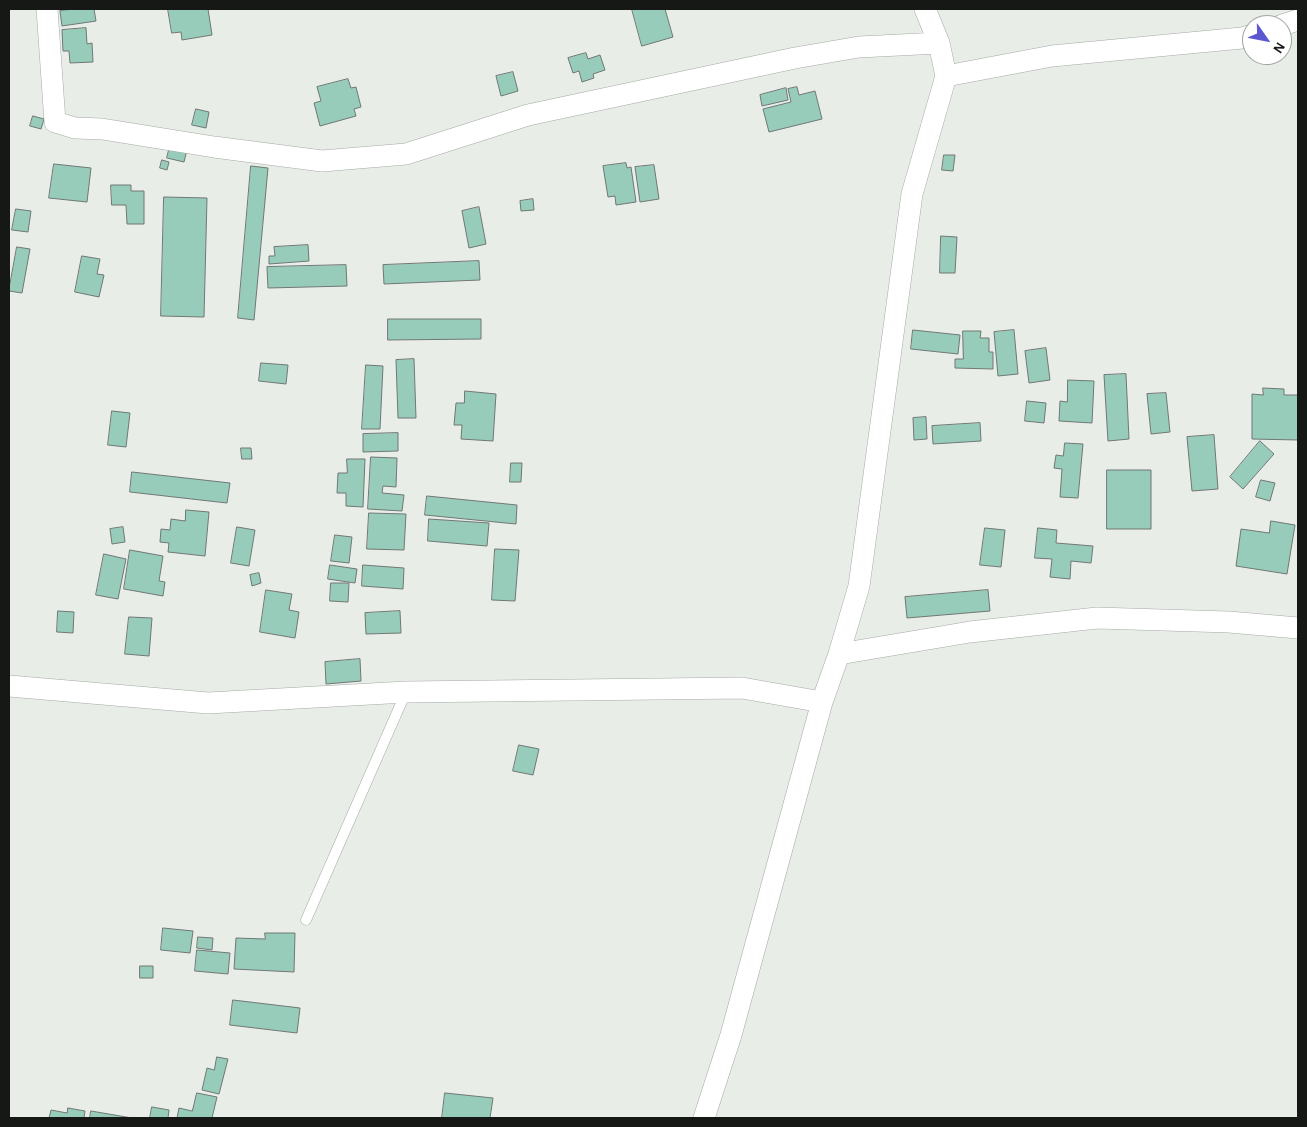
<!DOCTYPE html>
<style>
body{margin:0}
#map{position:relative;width:1307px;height:1127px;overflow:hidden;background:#e8ede8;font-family:"Alegreya Sans",sans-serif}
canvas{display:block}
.frame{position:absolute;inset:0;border:10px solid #161816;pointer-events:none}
.north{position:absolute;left:1242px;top:15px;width:50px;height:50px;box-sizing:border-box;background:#fff;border:1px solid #a2a3a2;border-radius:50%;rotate:123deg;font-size:14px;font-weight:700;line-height:20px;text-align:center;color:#161816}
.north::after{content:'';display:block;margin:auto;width:18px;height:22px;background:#5d57cf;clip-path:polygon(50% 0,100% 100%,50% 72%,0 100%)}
</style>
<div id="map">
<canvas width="1307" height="1127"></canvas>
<div class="frame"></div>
<div class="north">N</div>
</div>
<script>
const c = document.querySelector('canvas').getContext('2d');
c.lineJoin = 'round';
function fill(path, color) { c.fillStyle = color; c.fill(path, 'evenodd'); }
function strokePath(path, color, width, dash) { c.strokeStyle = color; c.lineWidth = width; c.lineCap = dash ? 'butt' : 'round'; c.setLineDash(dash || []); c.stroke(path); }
const building = new Path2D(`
 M 74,9 L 94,9 L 96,21 L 62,26 L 60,11 Z
 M 168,9 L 208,9 L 212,35 L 182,40 L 181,32 L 172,33 Z
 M 632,9 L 665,9 L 673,37 L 642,46 Z
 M 86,28 L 87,44 L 92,43 L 93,62 L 70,63 L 69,51 L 63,51 L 62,30 Z
 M 586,53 L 588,59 L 600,55 L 605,70 L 593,74 L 594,78 L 582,82 L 579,71 L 573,73 L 568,58 Z
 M 513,72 L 518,91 L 501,96 L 496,76 Z
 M 348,79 L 351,88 L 356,87 L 361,107 L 354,109 L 356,116 L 320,126 L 314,103 L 321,101 L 317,87 Z
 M 797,87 L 799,95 L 815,91 L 822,119 L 769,132 L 763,109 L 791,102 L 788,89 Z
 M 786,88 L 788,100 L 762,106 L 760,95 Z
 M 196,109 L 209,112 L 206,128 L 192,125 Z
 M 33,116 L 44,119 L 41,129 L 30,126 Z
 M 170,146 L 187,150 L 184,162 L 167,158 Z
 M 944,155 L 955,155 L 953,171 L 942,170 Z
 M 162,160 L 169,162 L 167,170 L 160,168 Z
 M 626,163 L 627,168 L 631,167 L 636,202 L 616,205 L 615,196 L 608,197 L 603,166 Z
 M 54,164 L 91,168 L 87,202 L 49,198 Z
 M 654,165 L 659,199 L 640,202 L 635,167 Z
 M 251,166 L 268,168 L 254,320 L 238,318 Z
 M 111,185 L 131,185 L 131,191 L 144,191 L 144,224 L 127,224 L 126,205 L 112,205 Z
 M 164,197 L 207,198 L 204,317 L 161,316 Z
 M 533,199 L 534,210 L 521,211 L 520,201 Z
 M 479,207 L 486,244 L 469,248 L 462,211 Z
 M 16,209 L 31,211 L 28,232 L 12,230 Z
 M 941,236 L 957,237 L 955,273 L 940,273 Z
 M 308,245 L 309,261 L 269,264 L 269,256 L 275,256 L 274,247 Z
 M 17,247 L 30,249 L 22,293 L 9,291 Z
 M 82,256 L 100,259 L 97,274 L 104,275 L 99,297 L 75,292 Z
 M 479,261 L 480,280 L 384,284 L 383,265 Z
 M 346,265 L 347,286 L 268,288 L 267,267 Z
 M 388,319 L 481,319 L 481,339 L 388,340 Z
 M 913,330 L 960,335 L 958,354 L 911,349 Z
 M 1014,330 L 1018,374 L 998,376 L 994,332 Z
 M 963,331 L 981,331 L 980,338 L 989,338 L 989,352 L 993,352 L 993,369 L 955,368 L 955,359 L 963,359 Z
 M 1046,348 L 1050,380 L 1029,383 L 1025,351 Z
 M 414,359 L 416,418 L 398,418 L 396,360 Z
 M 261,363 L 288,365 L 286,384 L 259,381 Z
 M 366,365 L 383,366 L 380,429 L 362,429 Z
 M 1126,374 L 1129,439 L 1108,441 L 1104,375 Z
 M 1068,380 L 1094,381 L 1092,423 L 1059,421 L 1060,401 L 1067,402 Z
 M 1263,388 L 1284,389 L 1284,395 L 1298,395 L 1298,440 L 1252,439 L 1252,394 L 1263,395 Z
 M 465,391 L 496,394 L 493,441 L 461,439 L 462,425 L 454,425 L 456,403 L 464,403 Z
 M 1166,393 L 1170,432 L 1151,434 L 1147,394 Z
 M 1027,401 L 1046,403 L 1044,423 L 1025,421 Z
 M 112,411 L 130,413 L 126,447 L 108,445 Z
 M 926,417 L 927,439 L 914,440 L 913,418 Z
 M 980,423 L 981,441 L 933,444 L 932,426 Z
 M 398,433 L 398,451 L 363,452 L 363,434 Z
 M 1214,435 L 1218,489 L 1192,491 L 1187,437 Z
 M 1260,441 L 1274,454 L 1243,489 L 1230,477 Z
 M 1065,443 L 1083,444 L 1078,498 L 1060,497 L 1062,469 L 1054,468 L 1056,455 L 1063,456 Z
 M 241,448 L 251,448 L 252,459 L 242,459 Z
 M 371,457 L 397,458 L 396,487 L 383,486 L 382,493 L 404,495 L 402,511 L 368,509 Z
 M 347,459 L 365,459 L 363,507 L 346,506 L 346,493 L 337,493 L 338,473 L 347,473 Z
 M 511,463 L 522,463 L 521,482 L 510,482 Z
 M 1107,470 L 1151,470 L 1151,529 L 1107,529 Z
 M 132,472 L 230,483 L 227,503 L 130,492 Z
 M 1261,480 L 1275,483 L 1270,501 L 1256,497 Z
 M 427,496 L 517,505 L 516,524 L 425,515 Z
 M 186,510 L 209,512 L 205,556 L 168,552 L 169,543 L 160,542 L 161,529 L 170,530 L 171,519 L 185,521 Z
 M 369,513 L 406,514 L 404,550 L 367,549 Z
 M 429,519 L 489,523 L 487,546 L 428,541 Z
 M 1271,521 L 1295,525 L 1287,574 L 1236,566 L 1241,529 L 1269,533 Z
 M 123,527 L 125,542 L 112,544 L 110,529 Z
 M 237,527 L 255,530 L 249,566 L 231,563 Z
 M 985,528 L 1005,530 L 1001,567 L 980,565 Z
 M 1038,528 L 1057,530 L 1056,543 L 1093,546 L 1091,563 L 1071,561 L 1070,579 L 1050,577 L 1052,559 L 1035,558 Z
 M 335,535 L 352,537 L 349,563 L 331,561 Z
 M 495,549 L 519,550 L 515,601 L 492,600 Z
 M 130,550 L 163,556 L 159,581 L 165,582 L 163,596 L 124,589 Z
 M 104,554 L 126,559 L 118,599 L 96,595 Z
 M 330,565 L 357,569 L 355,583 L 328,579 Z
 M 363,565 L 404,568 L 403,589 L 362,586 Z
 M 259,573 L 261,583 L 252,586 L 250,575 Z
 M 331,583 L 349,583 L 348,602 L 330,601 Z
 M 266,590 L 292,594 L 289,610 L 299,612 L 295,638 L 260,632 Z
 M 988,590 L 990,611 L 907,618 L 905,597 Z
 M 58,611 L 74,612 L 73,633 L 57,632 Z
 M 400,611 L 401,633 L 366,634 L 365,613 Z
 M 129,617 L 152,618 L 149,656 L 125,654 Z
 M 360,659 L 361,681 L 326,684 L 325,662 Z
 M 519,745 L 539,749 L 533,775 L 513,771 Z
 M 163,928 L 193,931 L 190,953 L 161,950 Z
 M 265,933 L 295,933 L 294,972 L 234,969 L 236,938 L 265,939 Z
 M 198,937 L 213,938 L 212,950 L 197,948 Z
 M 197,950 L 230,953 L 228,974 L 195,971 Z
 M 140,966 L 153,966 L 153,978 L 140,978 Z
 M 233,1000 L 300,1008 L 297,1033 L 230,1025 Z
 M 217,1057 L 228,1059 L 219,1094 L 202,1090 L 207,1068 L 214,1070 Z
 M 197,1093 L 217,1097 L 212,1118 L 177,1118 L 179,1108 L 192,1111 Z
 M 445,1093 L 493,1098 L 490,1118 L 442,1118 Z
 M 152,1107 L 169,1110 L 168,1118 L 150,1118 Z
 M 68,1108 L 85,1111 L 84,1118 L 49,1118 L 51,1110 L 67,1113 Z
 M 91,1111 L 132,1118 L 90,1118 Z`);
fill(building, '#98ccba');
strokePath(building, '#707774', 1);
const lane = new Path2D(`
 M 306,920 L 406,692`);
const street = new Path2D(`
 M 47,9 L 55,122 L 75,128 L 102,129 L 214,147 L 322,161 L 406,154 L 528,115 L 795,58 L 859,47 L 939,43
 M 925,9 L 939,43 L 946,76
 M 1282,25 L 1298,20
 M 839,654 L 970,632 L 1097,618 L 1229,622 L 1298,628
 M 9,686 L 208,703 L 406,692 L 742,688 L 822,702 L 839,654 L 859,586 L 912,194 L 946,76 L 1052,56 L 1242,38 L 1252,35
 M 704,1118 L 731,1035 L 822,702`);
strokePath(lane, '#a5aaa5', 11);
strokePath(street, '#a5aaa5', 22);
strokePath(lane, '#fff', 10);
strokePath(street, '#fff', 21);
</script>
